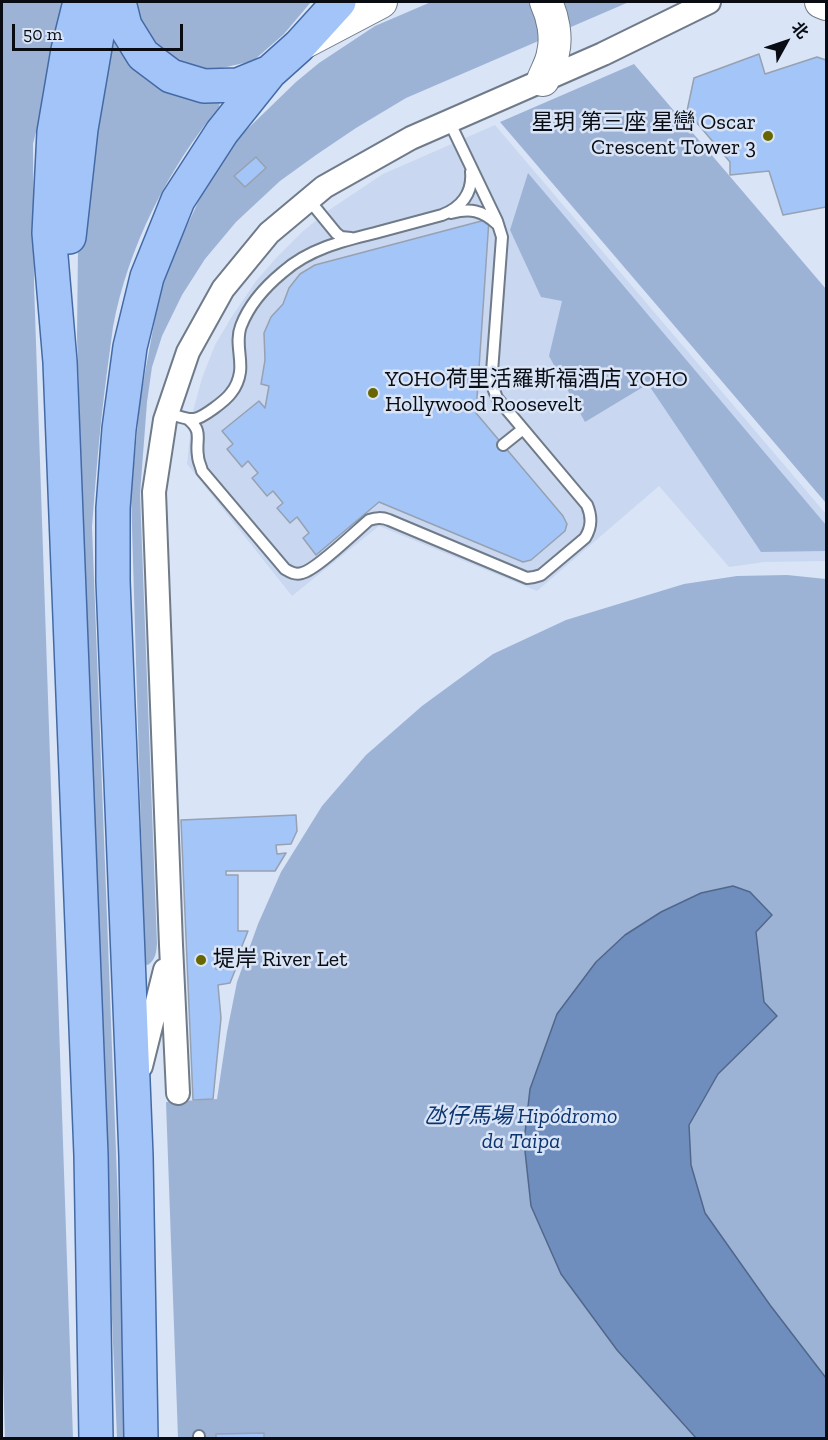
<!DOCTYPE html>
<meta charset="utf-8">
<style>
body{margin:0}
#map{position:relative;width:828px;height:1440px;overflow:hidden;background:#d9e4f6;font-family:"Zilla Slab","Noto Sans SC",serif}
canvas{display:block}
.frame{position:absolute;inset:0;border:3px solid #090d13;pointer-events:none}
.north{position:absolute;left:756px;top:12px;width:60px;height:60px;-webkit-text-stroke:4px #d9e4f6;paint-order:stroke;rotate:50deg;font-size:16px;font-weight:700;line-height:24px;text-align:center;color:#090d13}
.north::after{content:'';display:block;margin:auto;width:21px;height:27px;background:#090d13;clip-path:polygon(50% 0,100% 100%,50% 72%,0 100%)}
.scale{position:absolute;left:12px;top:24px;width:171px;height:27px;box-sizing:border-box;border:3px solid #090d13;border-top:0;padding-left:8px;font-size:18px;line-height:21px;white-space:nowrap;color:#090d13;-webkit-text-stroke:4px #d9e4f6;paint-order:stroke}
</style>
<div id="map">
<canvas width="828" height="1440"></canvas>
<div class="frame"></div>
<div class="north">北</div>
<div class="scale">50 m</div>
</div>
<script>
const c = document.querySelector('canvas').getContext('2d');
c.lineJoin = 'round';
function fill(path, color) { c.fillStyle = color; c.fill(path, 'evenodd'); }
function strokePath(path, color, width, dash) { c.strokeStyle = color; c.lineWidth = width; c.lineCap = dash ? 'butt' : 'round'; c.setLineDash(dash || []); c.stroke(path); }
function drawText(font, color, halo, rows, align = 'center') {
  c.font = font + ' "Zilla Slab","Noto Sans SC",serif'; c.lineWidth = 5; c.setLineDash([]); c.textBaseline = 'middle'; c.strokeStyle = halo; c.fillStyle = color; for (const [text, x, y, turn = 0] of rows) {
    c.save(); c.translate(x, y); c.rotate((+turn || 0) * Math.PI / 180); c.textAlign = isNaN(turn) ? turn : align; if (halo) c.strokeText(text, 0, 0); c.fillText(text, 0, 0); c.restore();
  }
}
fill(new Path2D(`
 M 495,125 L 826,514 L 826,561 L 764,562 L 729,567 L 659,486 L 537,591 L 379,526 L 292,596 L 187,464 L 192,415 L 202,378 L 215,345 L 231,318 L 256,281 L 278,256 L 302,232 L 329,210 L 383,174 Z`), '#c9d8f0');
fill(new Path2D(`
 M 2,2 L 68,2 L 33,144 L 34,284 L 73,1438 L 5,1438 L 2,1338 Z
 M 131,2 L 311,2 L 284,34 L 253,61 L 213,70 L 177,62 L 153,46 Z
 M 431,2 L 629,2 L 406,98 L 356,128 L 316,155 L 280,181 L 236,222 L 205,259 L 182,295 L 162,336 L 152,367 L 147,402 L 140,494 L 157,944 C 156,953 156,959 148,965 L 145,964 L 131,494 L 140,402 L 146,367 L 161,286 L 177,247 L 207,183 L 236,140 L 296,82 L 319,63 L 375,26 Z
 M 113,35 C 119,44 123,54 130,63 C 150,89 184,104 217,100 L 220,102 L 219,107 C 168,169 128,247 113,327 C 111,342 109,357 107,372 C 100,424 96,475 92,527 L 127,1438 L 117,1438 L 99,1007 L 77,336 L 78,247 Z
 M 634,64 L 826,289 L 826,503 L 500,122 Z
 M 528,173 L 826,525 L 826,551 L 761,552 L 648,384 L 585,422 L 549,356 L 562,301 L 541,297 L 510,230 Z
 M 787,575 L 826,579 L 826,1438 L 178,1438 L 166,1102 L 217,1099 L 227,1032 L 237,982 L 258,924 L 281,872 L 322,806 L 366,755 L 422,706 L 493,654 L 566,620 L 684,584 L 737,576 Z`), '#9db3d6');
const water = new Path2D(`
 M 733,886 L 750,892 L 772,915 L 756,932 L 764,1002 L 777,1016 L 718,1074 L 689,1125 L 691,1165 L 705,1213 L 770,1305 L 826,1378 L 826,1438 L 696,1438 L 617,1350 L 561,1274 L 531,1206 L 524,1142 L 530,1089 L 557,1014 L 596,962 L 625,935 L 661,912 L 701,893 Z`);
fill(water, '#6f8ebd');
strokePath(water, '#50678a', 1.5);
const building = new Path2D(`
 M 759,54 L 765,74 L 817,57 L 826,60 L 826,207 L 783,215 L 769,171 L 730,175 L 730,162 L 687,111 L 694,78 Z
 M 256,157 L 266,168 L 245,187 L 234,176 Z
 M 489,219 L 476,413 L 563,516 L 567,524 L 565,531 L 531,560 L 523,562 L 379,502 L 316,555 L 303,538 L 309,533 L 297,517 L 290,523 L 277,508 L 283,503 L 273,491 L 267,496 L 252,478 L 258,473 L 248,461 L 242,467 L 227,449 L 233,444 L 222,431 L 259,401 L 265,408 L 269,386 L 261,384 L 265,360 L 264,333 L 271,317 L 283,304 L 289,288 L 300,274 L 315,265 Z
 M 296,815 L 297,831 L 291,844 L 276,845 L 277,854 L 286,853 L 275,871 L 226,871 L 226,875 L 238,875 L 238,931 L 248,931 L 240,951 L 215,952 L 216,969 L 236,968 L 230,983 L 218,985 L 221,1018 L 213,1099 L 193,1100 L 181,820 Z
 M 264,1433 L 264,1438 L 216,1438 L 216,1434 Z`);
fill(building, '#a4c5f8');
strokePath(building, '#96a1b1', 1.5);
const service = new Path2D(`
 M 309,200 L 336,233 L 341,237 L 351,238
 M 451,213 C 470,208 482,210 497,224
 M 168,413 C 176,415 186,420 194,419 C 203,418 226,400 231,393 C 236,387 239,379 240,372 C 242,357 235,341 241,326 C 249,305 266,286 283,272 C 309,249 342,241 375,233 C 397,227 420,221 442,215 C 461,208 473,193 471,172
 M 188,419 C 204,432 195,440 198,456 C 198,461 201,466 202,471 L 285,569 C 290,572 295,575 302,573 C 316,570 355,532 369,520 C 376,518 381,517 389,520 L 527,578 L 534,577 L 541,575 L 585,538 C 592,527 592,517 587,505 L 497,398 L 492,385 L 492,372 L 502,237 L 497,221 L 449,121
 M 503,445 L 523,429
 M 199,1436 L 199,1438`);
const minor = new Path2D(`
 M 141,1066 L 165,970
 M 178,1093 L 171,945 L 154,492 L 165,420 L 188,352 L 223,289 L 269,233 L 324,187 L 411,138 L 603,54 L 709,2`);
const secondary = new Path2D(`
 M 821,2 L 826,4
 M 305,42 L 381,2
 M 543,80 C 546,72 552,62 553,53 C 557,37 553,17 546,2`);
const primary = new Path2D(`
 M 80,2 L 68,50 L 54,132 L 49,233 L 60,362 L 91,1155 L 96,1438
 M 119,2 L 125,26 L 143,55 L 171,76 L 204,86 L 238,85 L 270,72
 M 69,237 L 81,129 L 99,24 L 107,2
 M 141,1438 L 136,1156 L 113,581 L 113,508 L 119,429 L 130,347 L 147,277 L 178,200 L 222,132 L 270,72 L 299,46 L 339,2`);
strokePath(service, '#707b8a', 14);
strokePath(minor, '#707b8a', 26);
strokePath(secondary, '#707b8a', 34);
strokePath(primary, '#446aa5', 36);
strokePath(service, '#fff', 10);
strokePath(minor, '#fff', 22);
strokePath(secondary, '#fff', 32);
strokePath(primary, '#a2c4f8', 33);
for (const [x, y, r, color] of [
 [768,136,6,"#686600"],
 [373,393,6,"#686600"],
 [201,960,6,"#686600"]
]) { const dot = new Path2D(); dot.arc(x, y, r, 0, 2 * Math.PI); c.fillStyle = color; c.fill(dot); strokePath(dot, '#d9e4f6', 2); }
drawText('22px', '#090d13', '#d9e4f6', [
 ["星玥 第三座 星巒 Oscar",756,123,"right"],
 ["Crescent Tower 3",756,148,"right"],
 ["YOHO荷里活羅斯福酒店 YOHO",385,380],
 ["Hollywood Roosevelt",385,405],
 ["堤岸 River Let",213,960]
], 'left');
drawText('italic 22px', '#0c346e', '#d9e4f6', [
 ["氹仔馬場 Hipódromo",521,1117],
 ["da Taipa",521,1142]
]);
</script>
